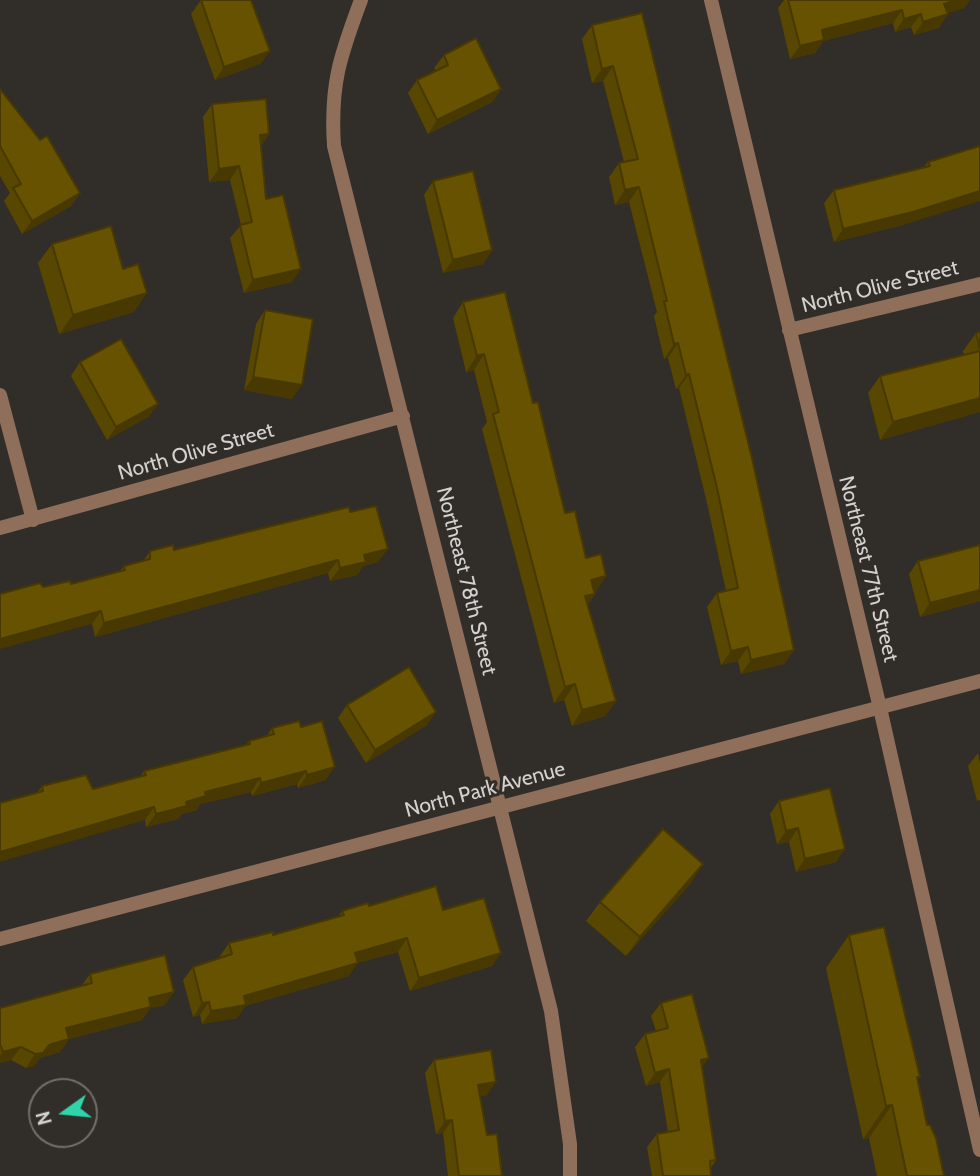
<!DOCTYPE html>
<style>
body{margin:0}
#map{position:relative;width:980px;height:1176px;overflow:hidden;background:#312d29;font-family:Cabin,sans-serif}
canvas{display:block}
.north{position:absolute;left:28px;top:1078px;width:70px;height:70px;box-sizing:border-box;background:#312d29;border:2px solid #726f6b;border-radius:50%;rotate:255deg;font-size:19px;font-weight:700;line-height:28px;text-align:center;color:#d4d1ce}
.north::after{content:'';display:block;margin:auto;width:24px;height:32px;background:#2fd4aa;clip-path:polygon(50% 0,100% 100%,50% 72%,0 100%)}
</style>
<div id="map">
<canvas width="980" height="1176"></canvas>
<div class="north">N</div>
</div>
<script>
const c = document.querySelector('canvas').getContext('2d');
c.lineJoin = 'round';
function strokePath(path, color, width, dash) { c.strokeStyle = color; c.lineWidth = width; c.lineCap = dash ? 'butt' : 'round'; c.setLineDash(dash || []); c.stroke(path); }
function fill(path, color) { c.fillStyle = color; c.fill(path, 'evenodd'); }
function drawText(font, color, halo, rows, align = 'center') {
  c.font = font + ' Cabin,sans-serif'; c.lineWidth = 6; c.setLineDash([]); c.textBaseline = 'middle'; c.strokeStyle = halo; c.fillStyle = color; for (const [text, x, y, turn = 0] of rows) {
    c.save(); c.translate(x, y); c.rotate((+turn || 0) * Math.PI / 180); c.textAlign = isNaN(turn) ? turn : align; if (halo) c.strokeText(text, 0, 0); c.fillText(text, 0, 0); c.restore();
  }
}
strokePath(new Path2D(`
 M 361,0 C 340,56 330,85 334,146 L 551,1011 L 570,1144 L 570,1176
 M 711,0 L 880,708 L 980,1150
 M 789,330 L 980,284
 M 0,395 L 33,520
 M 0,528 L 403,416
 M 0,939 L 980,681`), '#8f6f5a', 14);
fill(new Path2D(`
 M 201,0 L 270,51 L 260,64 L 215,80 L 191,14 Z
 M 784,0 L 970,0 L 964,8 L 947,13 L 939,28 L 914,35 L 911,27 L 895,32 L 893,23 L 823,41 L 815,53 L 790,59 L 778,8 Z
 M 642,13 L 794,650 L 784,664 L 741,674 L 738,661 L 721,665 L 707,607 L 717,593 L 726,591 L 707,503 L 679,388 L 676,389 L 668,358 L 664,359 L 654,316 L 657,312 L 629,202 L 615,205 L 609,177 L 619,163 L 624,162 L 603,81 L 592,83 L 582,39 L 592,25 Z
 M 444,55 L 501,89 L 492,102 L 428,134 L 408,93 L 417,80 L 436,71 L 434,68 Z
 M 0,89 L 80,193 L 71,206 L 22,234 L 4,201 L 10,193 L 0,176 Z
 M 212,104 L 269,134 L 261,146 L 266,199 L 292,282 L 244,293 L 230,238 L 241,225 L 230,180 L 209,182 L 203,117 Z
 M 980,146 L 903,225 L 834,242 L 824,203 L 834,190 L 924,167 L 928,162 Z
 M 433,181 L 492,250 L 483,264 L 443,273 L 424,195 Z
 M 52,244 L 134,312 L 59,334 L 38,263 Z
 M 463,302 L 533,403 L 565,513 L 586,558 L 596,592 L 594,592 L 595,594 L 588,604 L 616,701 L 605,716 L 572,726 L 564,700 L 554,703 L 482,429 L 487,422 L 474,370 L 466,372 L 453,318 Z
 M 265,310 L 292,399 L 244,390 L 256,324 Z
 M 980,332 L 980,412 L 880,440 L 868,393 L 880,376 L 964,355 L 963,351 L 976,333 Z
 M 80,362 L 158,404 L 148,417 L 107,440 L 71,376 Z
 M 350,512 L 378,562 L 363,566 L 357,575 L 330,581 L 328,573 L 95,637 L 92,624 L 43,587 L 71,584 L 119,572 L 124,566 L 144,560 L 150,551 L 174,550 Z
 M 980,545 L 980,601 L 920,617 L 909,574 L 918,561 Z
 M 347,705 L 427,725 L 366,763 L 338,718 Z
 M 301,727 L 326,780 L 298,788 L 297,784 L 252,796 L 251,792 L 200,804 L 197,810 L 182,814 L 178,819 L 146,827 L 145,820 L 37,793 L 42,786 L 93,789 L 140,777 L 144,771 L 246,745 L 249,741 L 267,736 L 272,728 Z
 M 978,753 L 980,763 L 980,800 L 977,801 L 968,766 Z
 M 779,801 L 836,862 L 796,872 L 789,842 L 777,844 L 770,814 Z
 M 703,864 L 690,884 L 626,956 L 586,921 L 600,902 Z
 M 369,906 L 443,910 L 492,966 L 410,991 L 398,952 L 357,963 L 349,976 L 245,1006 L 237,1018 L 202,1024 L 200,1015 L 193,1017 L 183,980 L 193,967 L 220,958 L 220,956 L 229,943 L 273,935 L 338,917 L 342,911 Z
 M 849,935 L 917,1080 L 927,1125 L 944,1176 L 877,1176 L 869,1138 L 863,1139 L 826,968 Z
 M 90,974 L 165,1005 L 150,1008 L 142,1020 L 69,1039 L 60,1052 L 40,1058 L 34,1066 L 26,1068 L 11,1060 L 0,1063 L 0,1008 L 82,985 Z
 M 661,1003 L 702,1068 L 716,1160 L 711,1168 L 711,1176 L 652,1176 L 647,1147 L 657,1134 L 668,1132 L 660,1082 L 646,1086 L 635,1047 L 645,1034 L 656,1031 L 651,1016 Z
 M 434,1060 L 487,1095 L 480,1096 L 487,1135 L 502,1176 L 448,1176 L 443,1133 L 436,1134 L 425,1073 Z`), '#584701');
fill(new Path2D(`
 M 957,0 L 970,0 L 964,8 L 935,17 L 944,4 Z
 M 902,10 L 893,23 L 823,41 L 815,53 L 790,59 L 800,46 L 822,30 Z
 M 921,14 L 911,27 L 895,32 L 904,19 Z
 M 948,14 L 939,28 L 914,35 L 923,22 Z
 M 270,51 L 260,64 L 215,80 L 224,67 Z
 M 613,66 L 603,81 L 592,83 L 602,69 Z
 M 501,89 L 492,102 L 428,134 L 437,120 Z
 M 269,134 L 260,147 L 260,135 Z
 M 239,166 L 230,180 L 209,182 L 219,169 Z
 M 639,187 L 629,202 L 615,205 L 625,190 Z
 M 980,191 L 980,201 L 903,225 L 834,242 L 843,229 Z
 M 80,193 L 71,206 L 22,234 L 32,221 Z
 M 492,250 L 483,264 L 443,273 L 453,260 Z
 M 301,269 L 292,282 L 244,293 L 253,280 Z
 M 147,293 L 134,312 L 59,334 L 73,315 Z
 M 678,343 L 668,358 L 664,359 L 674,344 Z
 M 484,354 L 474,370 L 466,372 L 477,356 Z
 M 689,374 L 679,388 L 676,389 L 686,375 Z
 M 253,377 L 302,385 L 292,399 L 244,390 Z
 M 980,398 L 980,412 L 880,440 L 893,422 Z
 M 158,404 L 148,417 L 107,440 L 116,427 Z
 M 388,549 L 378,562 L 363,566 L 357,575 L 330,581 L 340,568 L 364,555 Z
 M 338,560 L 328,573 L 95,637 L 104,623 Z
 M 606,576 L 596,592 L 581,595 L 591,580 Z
 M 980,590 L 980,601 L 920,617 L 930,603 Z
 M 595,594 L 584,609 L 585,596 Z
 M 101,611 L 92,624 L 0,649 L 0,639 Z
 M 748,647 L 738,661 L 721,665 L 731,651 Z
 M 794,650 L 784,664 L 741,674 L 751,660 Z
 M 575,684 L 564,700 L 554,703 L 565,687 Z
 M 616,701 L 605,716 L 572,726 L 582,710 Z
 M 436,712 L 427,725 L 366,763 L 375,750 Z
 M 335,767 L 326,780 L 298,788 L 307,775 Z
 M 306,771 L 297,784 L 252,796 L 261,783 Z
 M 260,778 L 251,792 L 200,804 L 197,810 L 182,814 L 178,819 L 146,827 L 156,814 L 186,802 L 205,792 Z
 M 154,807 L 145,820 L 0,862 L 0,852 Z
 M 798,828 L 789,842 L 777,844 L 786,831 Z
 M 845,849 L 836,862 L 796,872 L 805,859 Z
 M 703,864 L 690,884 L 626,956 L 640,937 Z
 M 407,938 L 398,952 L 357,963 L 349,976 L 245,1006 L 237,1018 L 202,1024 L 211,1011 L 244,996 L 355,953 Z
 M 501,953 L 492,966 L 410,991 L 419,978 Z
 M 174,992 L 165,1005 L 150,1008 L 142,1020 L 57,1042 L 66,1028 L 149,998 Z
 M 209,1002 L 200,1015 L 193,1017 L 202,1003 Z
 M 69,1039 L 60,1052 L 40,1058 L 34,1066 L 26,1068 L 35,1054 L 49,1045 Z
 M 21,1047 L 11,1060 L 0,1063 L 0,1056 L 3,1052 Z
 M 709,1058 L 700,1071 L 701,1060 Z
 M 669,1069 L 660,1082 L 646,1086 L 655,1073 Z
 M 496,1082 L 487,1095 L 469,1098 L 478,1085 Z
 M 892,1105 L 869,1138 L 863,1139 L 886,1106 Z
 M 452,1120 L 443,1133 L 436,1134 L 445,1121 Z`), '#473901');
const building = new Path2D(`
 M 201,0 L 251,0 L 270,51 L 224,67 Z
 M 788,0 L 957,0 L 944,4 L 948,14 L 923,22 L 921,14 L 904,19 L 902,10 L 822,30 L 824,40 L 800,46 Z
 M 642,13 L 752,458 L 794,650 L 751,660 L 748,647 L 731,651 L 717,593 L 738,588 L 717,488 L 689,374 L 686,375 L 678,343 L 674,344 L 664,301 L 667,301 L 639,187 L 625,190 L 619,163 L 638,159 L 613,66 L 602,69 L 592,25 Z
 M 476,38 L 501,89 L 437,120 L 417,80 L 448,65 L 444,55 Z
 M 0,89 L 40,140 L 47,136 L 80,193 L 32,221 L 13,188 L 21,184 L 0,146 Z
 M 266,99 L 269,134 L 260,135 L 266,199 L 283,195 L 301,269 L 253,280 L 240,225 L 252,222 L 239,166 L 219,169 L 212,104 Z
 M 980,146 L 980,191 L 913,212 L 843,229 L 834,190 L 930,166 L 928,162 Z
 M 473,171 L 492,250 L 453,260 L 433,181 Z
 M 111,226 L 123,269 L 138,264 L 147,293 L 73,315 L 52,244 Z
 M 505,292 L 533,403 L 538,402 L 565,513 L 575,511 L 586,558 L 601,554 L 606,576 L 591,580 L 595,594 L 585,596 L 616,701 L 582,710 L 575,684 L 565,687 L 493,414 L 499,412 L 484,354 L 477,356 L 463,302 Z
 M 265,310 L 313,319 L 302,385 L 253,377 Z
 M 980,332 L 980,349 L 976,333 Z
 M 121,339 L 158,404 L 116,427 L 80,362 Z
 M 980,351 L 980,398 L 893,422 L 880,376 Z
 M 376,506 L 388,549 L 364,555 L 366,562 L 340,568 L 338,560 L 104,623 L 101,611 L 0,639 L 0,594 L 40,583 L 43,587 L 70,581 L 71,584 L 125,570 L 124,566 L 150,559 L 150,551 L 173,545 L 174,550 L 349,507 L 350,512 Z
 M 980,545 L 980,590 L 930,603 L 918,561 Z
 M 409,667 L 436,712 L 375,750 L 347,705 Z
 M 299,721 L 301,727 L 322,721 L 335,767 L 307,775 L 306,771 L 261,783 L 260,778 L 205,792 L 206,796 L 186,802 L 187,806 L 156,814 L 154,807 L 0,852 L 0,803 L 43,791 L 42,786 L 86,775 L 93,789 L 146,775 L 144,771 L 250,744 L 249,741 L 274,734 L 272,728 Z
 M 830,788 L 845,849 L 805,859 L 798,828 L 786,831 L 779,801 Z
 M 663,829 L 703,864 L 640,937 L 600,902 Z
 M 436,886 L 443,910 L 484,898 L 501,953 L 419,978 L 407,938 L 355,953 L 358,963 L 244,996 L 246,1005 L 211,1011 L 209,1002 L 202,1003 L 193,967 L 232,954 L 229,943 L 273,932 L 273,935 L 344,915 L 342,911 L 368,903 L 369,906 Z
 M 884,927 L 920,1077 L 917,1077 L 927,1125 L 930,1125 L 936,1138 L 944,1176 L 907,1176 L 892,1105 L 886,1106 L 849,935 Z
 M 165,955 L 174,992 L 149,998 L 151,1007 L 66,1028 L 69,1039 L 49,1045 L 43,1053 L 35,1054 L 21,1047 L 3,1052 L 1,1046 L 0,1046 L 0,1008 L 92,983 L 90,974 Z
 M 692,994 L 709,1058 L 701,1060 L 716,1160 L 710,1161 L 711,1176 L 663,1176 L 657,1134 L 679,1130 L 669,1069 L 655,1073 L 645,1034 L 668,1028 L 661,1003 Z
 M 491,1050 L 496,1082 L 478,1085 L 487,1135 L 497,1134 L 502,1176 L 459,1176 L 452,1120 L 445,1121 L 434,1060 Z`);
fill(building, '#665201');
strokePath(building, '#473901', 2);
drawText('21px', '#d4d1ce', '#312d29', [
 ["North Olive Street",880,287,-14],
 ["North Olive Street",196,452,-16],
 ["Northeast 77th Street",868,569,76],
 ["Northeast 78th Street",466,581,76],
 ["North Park Avenue",485,790,-15]
]);
</script>
